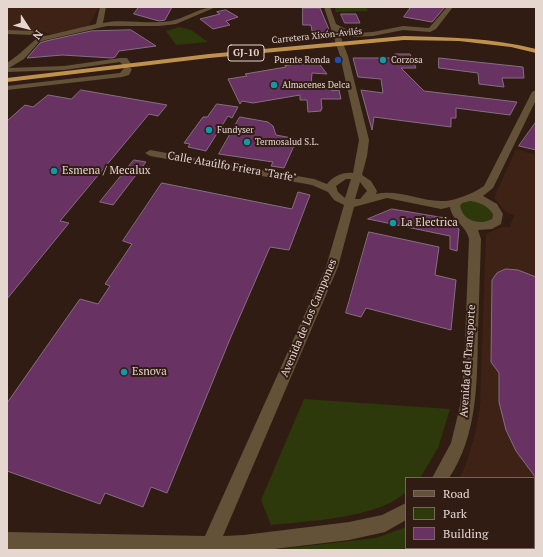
<!DOCTYPE html>
<meta charset="utf-8">
<style>
body{margin:0}
#map{position:relative;width:543px;height:557px;overflow:hidden;background:#311c13;font-family:"PT Serif",serif}
canvas{display:block}
.frame{position:absolute;inset:0;border:8px solid #e5d6d0;pointer-events:none}
.legend{position:absolute;left:405px;top:477px;width:130px;height:72px;box-sizing:border-box;background:#311c13;border:1px solid #79665f;margin:0;padding:5px 7px;list-style:none;font-size:12px;color:#e5d6d0}
.legend li{display:flex;align-items:center;gap:8px;height:20px}
.legend b{width:20px;border:1px solid #79665f}
.north{position:absolute;left:8px;top:8px;width:40px;height:40px;-webkit-text-stroke:3px #311c13;paint-order:stroke;rotate:126deg;font-size:11px;font-weight:700;line-height:16px;text-align:center;color:#e5d6d0}
.north::after{content:'';display:block;margin:auto;width:14px;height:18px;background:#e5d6d0;clip-path:polygon(50% 0,100% 100%,50% 72%,0 100%)}
</style>
<div id="map">
<canvas width="543" height="557"></canvas>
<div class="frame"></div>
<ul class="legend">
<li><b style="height:5px;background:#635237"></b>Road</li>
<li><b style="height:11px;background:#2d390b"></b>Park</li>
<li><b style="height:11px;background:#683263"></b>Building</li>
</ul>
<div class="north">N</div>
</div>
<script>
const c = document.querySelector('canvas').getContext('2d');
c.lineJoin = 'round';
function fill(path, color) { c.fillStyle = color; c.fill(path, 'evenodd'); }
function strokePath(path, color, width, dash) { c.strokeStyle = color; c.lineWidth = width; c.lineCap = dash ? 'butt' : 'round'; c.setLineDash(dash || []); c.stroke(path); }
function drawText(font, color, halo, rows, align = 'center') {
  c.font = font + ' "PT Serif",serif'; c.lineWidth = 4; c.setLineDash([]); c.textBaseline = 'middle'; c.strokeStyle = halo; c.fillStyle = color; for (const [text, x, y, turn = 0] of rows) {
    c.save(); c.translate(x, y); c.rotate((+turn || 0) * Math.PI / 180); c.textAlign = isNaN(turn) ? turn : align; if (halo) c.strokeText(text, 0, 0); c.fillText(text, 0, 0); c.restore();
  }
}
fill(new Path2D(`
 M 7,7 L 99,7 L 88,27 L 51,34 L 36,31 L 7,30 Z
 M 516,149 L 536,155 L 536,496 L 534,497 L 534,478 L 459,478 L 466,464 L 475,434 L 480,406 L 486,234 L 502,227 L 510,227 L 514,215 L 506,212 L 494,198 Z`), '#3d2215');
fill(new Path2D(`
 M 335,7 L 366,7 L 368,11 L 336,12 Z
 M 179,27 L 191,30 L 208,42 L 176,45 L 166,31 Z
 M 469,200 L 485,203 L 493,213 L 491,220 C 475,226 470,221 459,210 L 460,203 Z
 M 304,399 L 450,409 L 438,448 L 420,478 L 406,478 L 406,492 C 380,518 308,521 271,525 L 261,500 Z
 M 536,496 L 536,550 L 271,550 L 376,538 L 406,527 L 406,548 L 534,548 L 534,497 Z`), '#2d390b');
const building = new Path2D(`
 M 139,7 L 172,7 L 165,20 L 159,21 L 134,14 Z
 M 411,7 L 445,7 L 432,22 L 404,17 Z
 M 303,8 L 320,8 L 330,32 L 312,31 L 311,25 L 303,25 Z
 M 226,10 L 238,17 L 226,21 L 230,25 L 213,29 L 200,19 L 220,14 L 217,12 Z
 M 341,14 L 356,14 L 360,23 L 345,23 Z
 M 131,30 L 156,46 L 119,51 L 115,57 L 112,58 L 62,55 L 27,58 L 40,43 L 46,41 L 91,31 Z
 M 395,54 L 410,54 L 416,68 L 401,68 L 424,91 L 517,102 L 510,115 L 456,108 L 456,118 L 451,118 L 451,127 L 374,117 L 372,130 L 361,90 L 383,93 L 381,79 L 358,77 L 353,58 L 396,58 Z
 M 439,58 L 523,67 L 524,78 L 502,78 L 504,87 L 479,84 L 478,73 L 439,68 Z
 M 317,61 L 327,74 L 312,73 L 311,85 L 332,87 L 332,91 L 339,90 L 341,99 L 321,99 L 322,109 L 321,109 L 321,111 L 308,112 L 307,100 L 300,100 L 300,95 L 253,103 L 242,101 L 240,104 L 228,79 L 247,76 L 245,74 L 286,67 L 285,66 Z
 M 81,90 L 167,105 L 158,116 L 149,114 L 60,221 L 69,223 L 7,299 L 7,121 L 25,105 L 33,107 L 48,95 L 71,99 Z
 M 217,104 L 238,107 L 232,118 L 228,116 L 206,151 L 188,147 L 190,144 L 184,143 L 203,117 L 207,117 Z
 M 240,117 L 268,122 L 273,126 L 276,135 L 297,139 L 284,168 L 271,166 L 273,162 L 219,154 Z
 M 536,122 L 536,150 L 519,146 Z
 M 134,160 L 146,162 L 113,205 L 100,202 Z
 M 162,183 L 292,209 L 298,192 L 310,195 L 289,250 L 270,247 L 230,339 L 167,493 L 151,487 L 143,507 L 105,493 L 100,504 L 7,471 L 7,403 L 80,299 L 98,304 L 110,286 L 105,284 L 132,244 L 123,241 Z
 M 392,209 L 445,218 L 459,229 L 457,251 L 450,249 L 450,236 L 368,219 Z
 M 369,232 L 439,247 L 435,275 L 456,280 L 451,330 L 366,308 L 361,317 L 346,313 Z
 M 506,269 L 518,270 L 536,277 L 536,478 L 516,451 L 506,430 L 499,402 L 499,373 L 491,362 L 492,280 L 497,273 Z`);
fill(building, '#683263');
strokePath(building, '#846f82', 1);
fill(new Path2D(`
 M 100,7 L 106,7 L 103,23 C 126,18 151,26 175,20 C 189,16 201,7 216,7 L 176,24 L 159,26 L 107,26 L 46,40 L 39,42 L 24,59 L 9,68 L 64,66 L 120,58 L 127,58 L 131,64 L 130,66 L 124,66 L 120,62 L 64,70 L 7,72 L 7,63 L 18,55 L 35,40 L 38,38 L 33,35 L 7,34 L 7,30 L 34,31 L 45,36 L 96,24 Z
 M 324,7 L 330,7 L 336,24 L 354,33 L 373,32 L 403,26 L 429,28 L 447,7 L 453,7 L 436,29 L 430,32 L 403,30 L 373,36 L 353,37 L 338,30 L 348,56 L 369,140 L 367,156 L 362,175 L 371,181 L 377,191 L 376,194 C 398,189 419,201 441,201 C 453,202 474,193 484,186 L 532,92 L 536,90 L 536,100 L 493,188 L 483,196 L 497,204 L 503,214 L 501,224 L 492,229 L 478,230 L 481,239 C 480,270 479,300 478,331 C 477,381 478,434 449,478 L 432,478 L 451,443 L 460,406 L 464,366 L 469,239 C 466,225 452,221 450,207 L 441,209 L 387,198 L 354,207 L 338,267 L 223,536 L 244,535 L 349,522 L 382,515 L 406,503 L 406,520 L 385,532 L 349,540 L 266,550 L 7,550 L 7,532 L 205,536 L 326,267 L 344,205 L 334,200 L 328,192 L 312,185 L 150,156 L 145,153 L 150,150 L 314,179 L 327,184 C 334,176 342,172 353,173 L 359,140 L 340,56 ZM 346,179 L 351,179 L 345,198 L 338,192 L 336,186 ZM 360,182 L 367,191 L 360,199 L 355,199 ZM 470,201 C 479,202 487,205 493,214 L 492,219 C 480,226 463,221 460,206 L 462,203 Z
 M 125,67 L 128,67 L 132,69 L 129,75 L 122,77 L 7,90 L 7,86 L 120,73 Z`), '#635237');
fill(new Path2D(`
 M 404,36 C 449,37 492,38 536,49 L 536,53 L 511,47 L 459,41 L 404,40 L 209,58 L 7,82 L 7,78 L 209,54 Z`), '#be924d');
for (const [x, y, r, color] of [
 [338,60,4,"#1a4fb4"],
 [383,60,4,"#0f9aa8"],
 [274,85,4,"#0f9aa8"],
 [209,130,4,"#0f9aa8"],
 [247,142,4,"#0f9aa8"],
 [54,171,4,"#0f9aa8"],
 [393,223,4,"#0f9aa8"],
 [124,372,4,"#0f9aa8"]
]) { const dot = new Path2D(); dot.arc(x, y, r, 0, 2 * Math.PI); c.fillStyle = color; c.fill(dot); strokePath(dot, '#311c13', 1.5); }
drawText('9px', '#e5d6d0', '#311c13', [
 ["Carretera Xixón-Avilés",317,36,-6]
]);
drawText('9px', '#e5d6d0', '#311c13', [
 ["Puente Ronda",330,60,"right"],
 ["Corzosa",391,60],
 ["Almacenes Delca",282,85],
 ["Fundyser",217,130],
 ["Termosalud S.L.",255,142]
], 'left');
for (const [x, y, w] of [
 [246,53,36]
]) { const box = new Path2D(); box.roundRect(x - w / 2, y - 8, w, 16, 3); c.fillStyle = '#311c13'; c.fill(box); strokePath(box, '#e5d6d0', 1); }
drawText('bold 10px', '#e5d6d0', null, [
 ["GJ-10",246,53]
]);
drawText('11px', '#e5d6d0', '#311c13', [
 ["Calle Ataúlfo Friera \"Tarfe\"",232,167,10],
 ["Avenida de Los Campones",309,318,-67],
 ["Avenida del Transporte",468,361,-86]
]);
drawText('11px', '#e5d6d0', '#311c13', [
 ["Esmena / Mecalux",62,171],
 ["La Electrica",401,223],
 ["Esnova",132,372]
], 'left');
</script>
